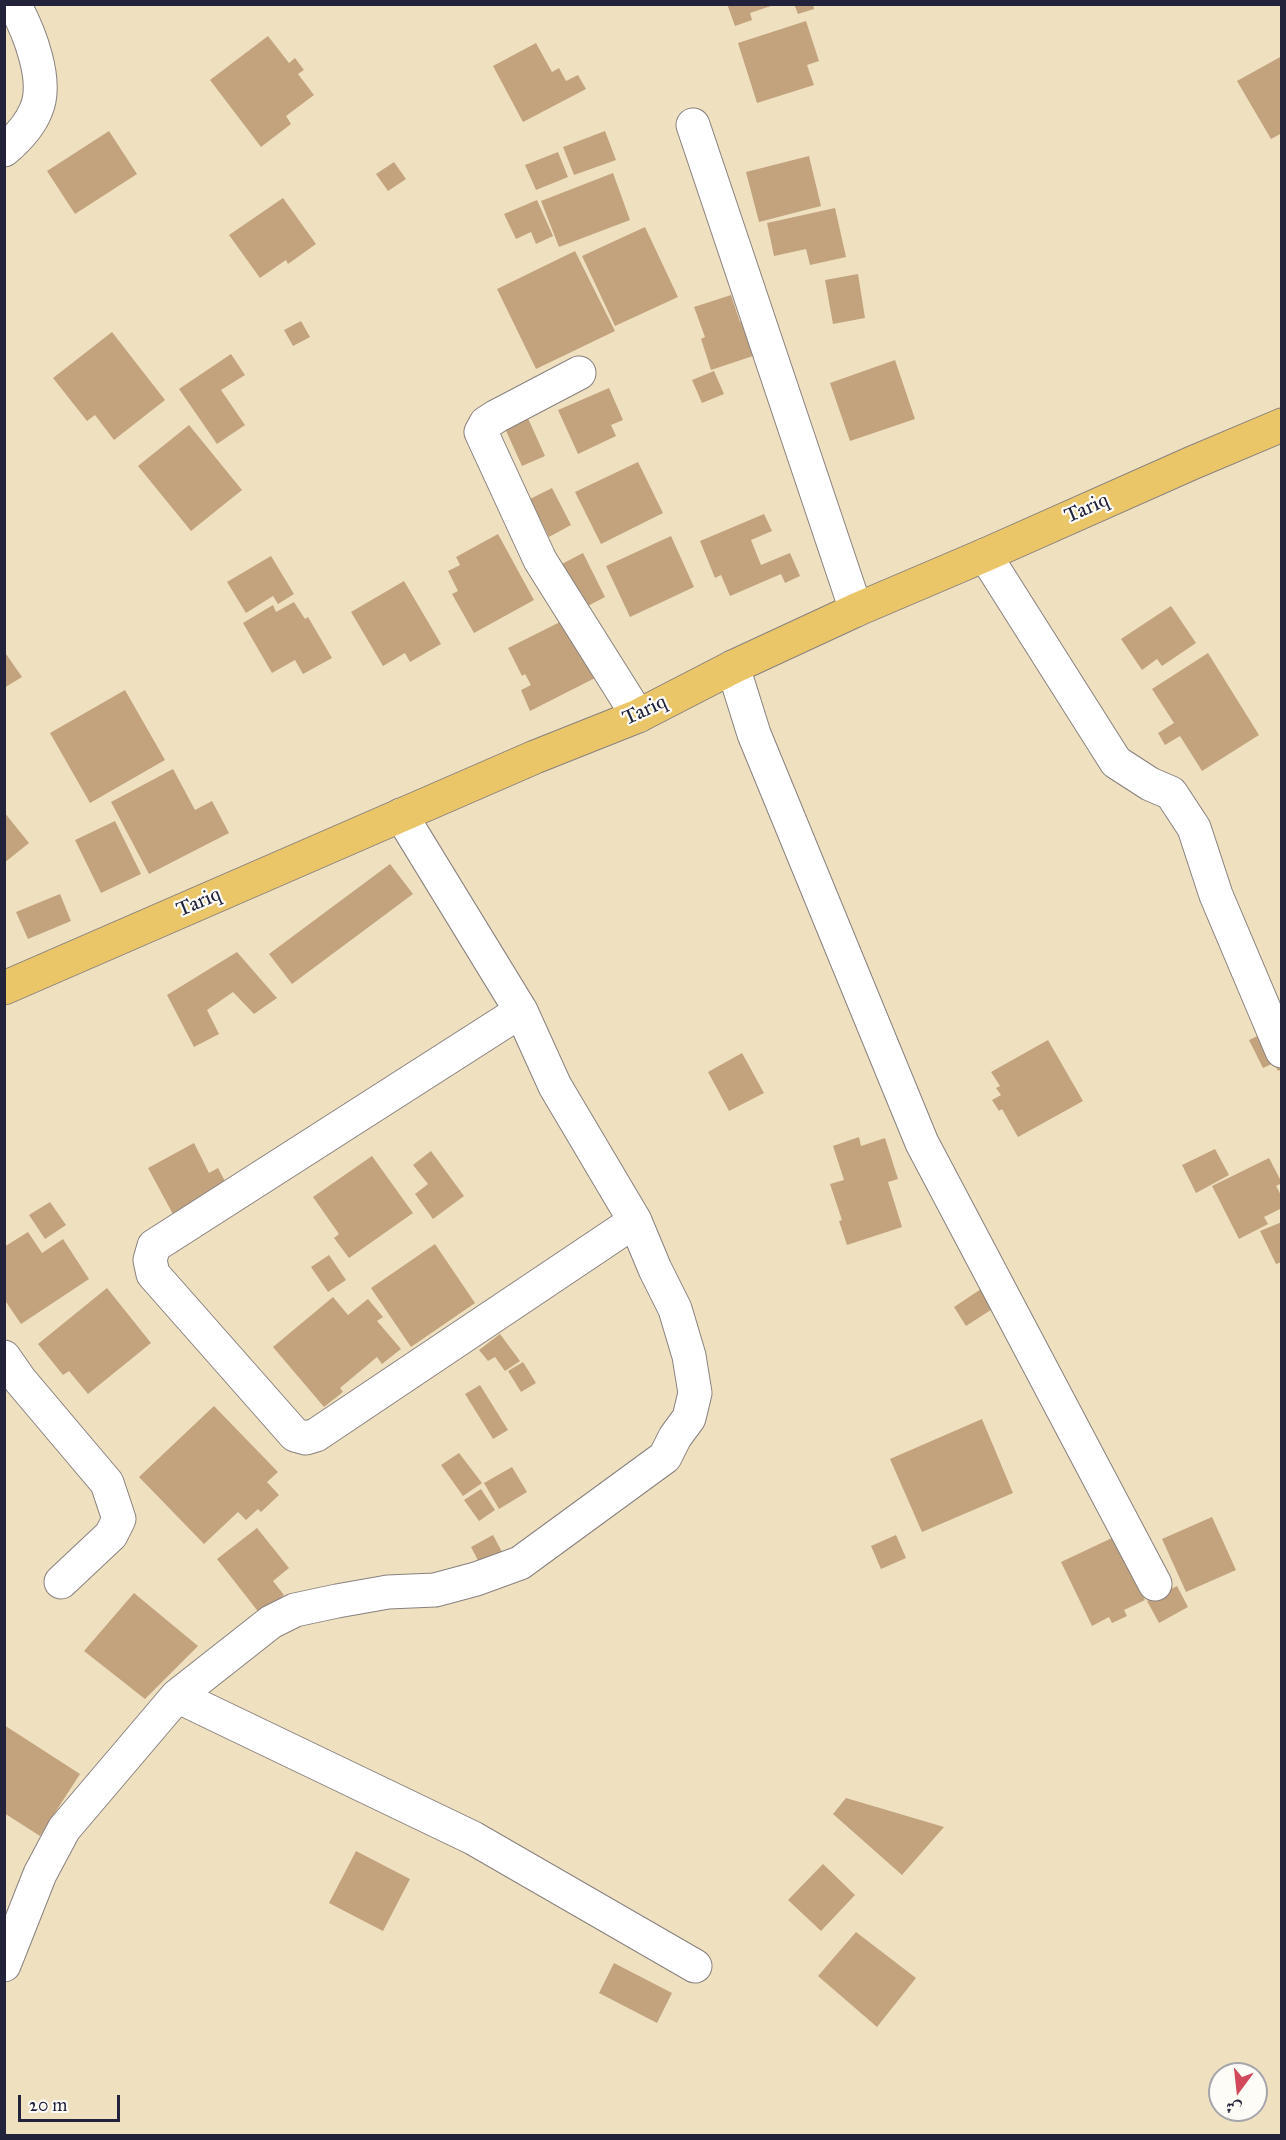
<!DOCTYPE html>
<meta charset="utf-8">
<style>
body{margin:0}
#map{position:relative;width:1286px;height:2140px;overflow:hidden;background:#efe0c0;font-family:"IM FELL Great Primer",Amiri,serif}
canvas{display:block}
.frame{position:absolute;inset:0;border:6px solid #22223b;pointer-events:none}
.north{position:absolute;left:1208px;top:2062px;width:60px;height:60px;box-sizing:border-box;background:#fdfcf7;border:2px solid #a5a5ac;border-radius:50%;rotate:195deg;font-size:16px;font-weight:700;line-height:24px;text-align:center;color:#22223b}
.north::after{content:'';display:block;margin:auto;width:21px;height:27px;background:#d1495b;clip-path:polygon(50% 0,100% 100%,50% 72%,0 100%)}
.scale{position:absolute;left:18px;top:2095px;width:102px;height:27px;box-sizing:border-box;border:3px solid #22223b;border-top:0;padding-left:8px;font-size:18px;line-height:21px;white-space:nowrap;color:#22223b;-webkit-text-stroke:4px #fdfcf7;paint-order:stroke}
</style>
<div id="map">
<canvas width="1286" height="2140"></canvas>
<div class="frame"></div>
<div class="north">ش</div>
<div class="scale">20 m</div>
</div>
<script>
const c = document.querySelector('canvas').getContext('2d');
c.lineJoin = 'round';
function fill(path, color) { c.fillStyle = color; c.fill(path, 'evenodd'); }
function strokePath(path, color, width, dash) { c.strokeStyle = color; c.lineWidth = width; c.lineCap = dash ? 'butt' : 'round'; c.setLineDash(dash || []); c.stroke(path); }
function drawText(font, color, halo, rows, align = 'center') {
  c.font = font + ' "IM FELL Great Primer",serif'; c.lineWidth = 4.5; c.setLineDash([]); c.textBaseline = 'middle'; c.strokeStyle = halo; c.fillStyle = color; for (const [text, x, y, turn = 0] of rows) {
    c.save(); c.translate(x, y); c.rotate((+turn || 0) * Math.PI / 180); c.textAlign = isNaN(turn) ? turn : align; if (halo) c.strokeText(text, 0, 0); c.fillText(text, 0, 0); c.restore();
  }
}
fill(new Path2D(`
 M 727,4 L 774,4 L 774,5 L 750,13 L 752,20 L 735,26 Z
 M 794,4 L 813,4 L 814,9 L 798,14 Z
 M 806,21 L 819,61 L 807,65 L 814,85 L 757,103 L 738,43 Z
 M 268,36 L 289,63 L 295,58 L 304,70 L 298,74 L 314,95 L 286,116 L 291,124 L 261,147 L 210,80 Z
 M 536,43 L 552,72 L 559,68 L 566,81 L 578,75 L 586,89 L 523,122 L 493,66 Z
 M 1282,56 L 1282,133 L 1271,139 L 1237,81 Z
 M 109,131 L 137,174 L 75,214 L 47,171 Z
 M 605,131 L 616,160 L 574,175 L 563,147 Z
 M 558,152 L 568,177 L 536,190 L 525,165 Z
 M 809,156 L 821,206 L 759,222 L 746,172 Z
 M 394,162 L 406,179 L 388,191 L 376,174 Z
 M 613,173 L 630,220 L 559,247 L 541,201 Z
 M 283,198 L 316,244 L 288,264 L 286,260 L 260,278 L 229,235 Z
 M 537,200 L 553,236 L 536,244 L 531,232 L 516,239 L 504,214 Z
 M 835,208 L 846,257 L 810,265 L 806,249 L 774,256 L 767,223 Z
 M 645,227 L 678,297 L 615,326 L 582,256 Z
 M 575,251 L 615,331 L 536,369 L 497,289 Z
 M 858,274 L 865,318 L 833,324 L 825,280 Z
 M 731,295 L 740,322 L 747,319 L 759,354 L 711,370 L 701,339 L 705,337 L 694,307 Z
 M 301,321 L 310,337 L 293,346 L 284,330 Z
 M 112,332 L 165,400 L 114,440 L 95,415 L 87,421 L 53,378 Z
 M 231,354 L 245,375 L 221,390 L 245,425 L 217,444 L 179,389 Z
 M 895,360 L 915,419 L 850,441 L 830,383 Z
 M 714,371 L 724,394 L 702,403 L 692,380 Z
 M 609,388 L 623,420 L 611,425 L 616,436 L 578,454 L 558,410 Z
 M 526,414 L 545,456 L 522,466 L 503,424 Z
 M 189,425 L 242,490 L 191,531 L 138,466 Z
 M 638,462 L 663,513 L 601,544 L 575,492 Z
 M 552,488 L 571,525 L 549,537 L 530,499 Z
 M 764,514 L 772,531 L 751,540 L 761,565 L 790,553 L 800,576 L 785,583 L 781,574 L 730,596 L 721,575 L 715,578 L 700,541 Z
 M 498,534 L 534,600 L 474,633 L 452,594 L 458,591 L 448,571 L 460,565 L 456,557 Z
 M 671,536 L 694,587 L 630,617 L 606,566 Z
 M 583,553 L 605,597 L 582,609 L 560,565 Z
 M 271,556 L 294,594 L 278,604 L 273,596 L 246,613 L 227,582 Z
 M 404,581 L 441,644 L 410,662 L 405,653 L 383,666 L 351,612 Z
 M 294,602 L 305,619 L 308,617 L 332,658 L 303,674 L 295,660 L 272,673 L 243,623 L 273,605 L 276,612 Z
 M 1171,606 L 1196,643 L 1162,666 L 1157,659 L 1142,670 L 1121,639 Z
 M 570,617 L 599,676 L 530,711 L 521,690 L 531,685 L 525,674 L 522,676 L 508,648 Z
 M 4,651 L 22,677 L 4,688 Z
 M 1208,653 L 1259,735 L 1202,771 L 1180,736 L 1165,745 L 1158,733 L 1174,723 L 1152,689 Z
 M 125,690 L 165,760 L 90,803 L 50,733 Z
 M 173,769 L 195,810 L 212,801 L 229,833 L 149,874 L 111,802 Z
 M 4,812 L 29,843 L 4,863 Z
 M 115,821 L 141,874 L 101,893 L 75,840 Z
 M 390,864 L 413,894 L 292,984 L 269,954 Z
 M 60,894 L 71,921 L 28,939 L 16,912 Z
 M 237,952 L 277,998 L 254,1014 L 233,992 L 207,1010 L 219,1034 L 194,1047 L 167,995 Z
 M 1266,1032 L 1282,1062 L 1282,1069 L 1278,1071 L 1274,1063 L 1263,1068 L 1249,1040 Z
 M 1048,1040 L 1083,1101 L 1018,1137 L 1002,1109 L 999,1111 L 992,1100 L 1001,1095 L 996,1088 L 1000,1086 L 991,1072 Z
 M 742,1053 L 764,1093 L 729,1111 L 708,1072 Z
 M 859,1137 L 861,1146 L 885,1138 L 898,1179 L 888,1182 L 902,1227 L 847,1245 L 839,1221 L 842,1220 L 830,1184 L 844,1180 L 833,1146 Z
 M 194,1143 L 209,1173 L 218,1168 L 229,1189 L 175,1218 L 148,1168 Z
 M 1215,1149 L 1229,1175 L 1196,1193 L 1182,1165 Z
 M 431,1151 L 464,1196 L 433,1219 L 415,1194 L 428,1184 L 413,1165 Z
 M 372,1156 L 413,1213 L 349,1258 L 334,1238 L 339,1234 L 313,1197 Z
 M 1269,1158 L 1282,1183 L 1276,1186 L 1282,1197 L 1282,1208 L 1264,1217 L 1268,1224 L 1239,1239 L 1212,1186 Z
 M 50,1202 L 66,1225 L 45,1239 L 29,1215 Z
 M 1282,1222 L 1282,1262 L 1276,1264 L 1260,1231 Z
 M 28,1232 L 42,1253 L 63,1239 L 89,1279 L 21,1324 L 4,1299 L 4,1247 Z
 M 435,1244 L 475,1303 L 411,1347 L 371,1288 Z
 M 329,1255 L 346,1280 L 328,1292 L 311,1267 Z
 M 984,1287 L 997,1306 L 966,1326 L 954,1307 Z
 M 107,1288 L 151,1343 L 88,1394 L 69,1371 L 63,1375 L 38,1344 Z
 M 333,1297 L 348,1315 L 368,1299 L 383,1317 L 377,1321 L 401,1349 L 382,1364 L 377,1357 L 340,1388 L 343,1392 L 324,1407 L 273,1347 Z
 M 500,1334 L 520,1361 L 505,1371 L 495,1357 L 488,1361 L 479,1350 Z
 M 523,1362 L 536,1383 L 521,1392 L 508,1371 Z
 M 480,1385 L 508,1430 L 493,1439 L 465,1394 Z
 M 214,1406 L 278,1472 L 267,1482 L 279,1495 L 261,1512 L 258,1509 L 246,1520 L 238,1512 L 204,1544 L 139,1477 Z
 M 982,1419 L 1013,1493 L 922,1532 L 890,1459 Z
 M 459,1453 L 482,1483 L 463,1496 L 441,1465 Z
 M 512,1467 L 527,1492 L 499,1509 L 484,1483 Z
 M 481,1489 L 495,1510 L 479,1521 L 464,1500 Z
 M 1212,1517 L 1236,1570 L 1186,1592 L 1162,1539 Z
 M 257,1528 L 289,1568 L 273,1581 L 284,1595 L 260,1614 L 217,1559 Z
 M 493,1535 L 508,1563 L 485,1574 L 471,1547 Z
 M 896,1535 L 906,1558 L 881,1569 L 871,1546 Z
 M 1114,1537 L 1145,1600 L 1124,1610 L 1127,1616 L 1112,1623 L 1109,1617 L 1092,1626 L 1061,1562 Z
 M 1177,1586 L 1188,1607 L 1159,1623 L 1147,1601 Z
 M 134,1593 L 198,1646 L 145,1699 L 84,1651 Z
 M 4,1725 L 80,1774 L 40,1836 L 4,1813 Z
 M 846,1798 L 944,1827 L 902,1875 L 833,1814 Z
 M 356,1851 L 410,1879 L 383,1931 L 329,1903 Z
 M 823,1864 L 855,1895 L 821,1931 L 788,1900 Z
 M 856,1932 L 916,1978 L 877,2027 L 818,1976 Z
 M 614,1963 L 672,1993 L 657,2023 L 599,1993 Z`), '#c2a37e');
const minor = new Path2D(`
 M 693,125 L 856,610
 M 4,150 C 16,140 30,125 36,110 C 49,81 29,31 14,4
 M 579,373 L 497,416 L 486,423 L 481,432 L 540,560 L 638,716
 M 985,555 L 1116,762 L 1150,784 L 1171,793 L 1194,828 L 1216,895 L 1282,1051
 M 733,667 L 754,734 L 922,1143 L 1155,1584
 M 521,1011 L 154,1246 L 150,1260 L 153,1274 L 295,1435 L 306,1438 L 316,1435 L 635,1221
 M 4,1357 L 20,1380 L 107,1483 L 119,1519 L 111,1535 L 61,1582
 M 177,1696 L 473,1838 L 695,1966
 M 4,1965 L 40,1874 L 64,1829 L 177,1696 L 271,1622 L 295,1610 L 337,1601 L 388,1592 L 435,1590 L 476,1579 L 520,1563 L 665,1457 L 675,1437 L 689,1418 L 695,1393 L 689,1356 L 675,1309 L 655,1269 L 635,1221 L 555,1086 L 521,1011 L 401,815`);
const major = new Path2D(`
 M 4,988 L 535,757 L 638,716 L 733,667 L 856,610 L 985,555 L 1192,463 L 1282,425`);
strokePath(minor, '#88817e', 35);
strokePath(major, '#88817e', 35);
strokePath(minor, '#fff', 33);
strokePath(major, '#ebc669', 33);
drawText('21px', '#22223b', '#fdfcf7', [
 ["Tariq",1087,509,-24],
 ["Tariq",645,711,-25],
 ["Tariq",199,903,-23]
]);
</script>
